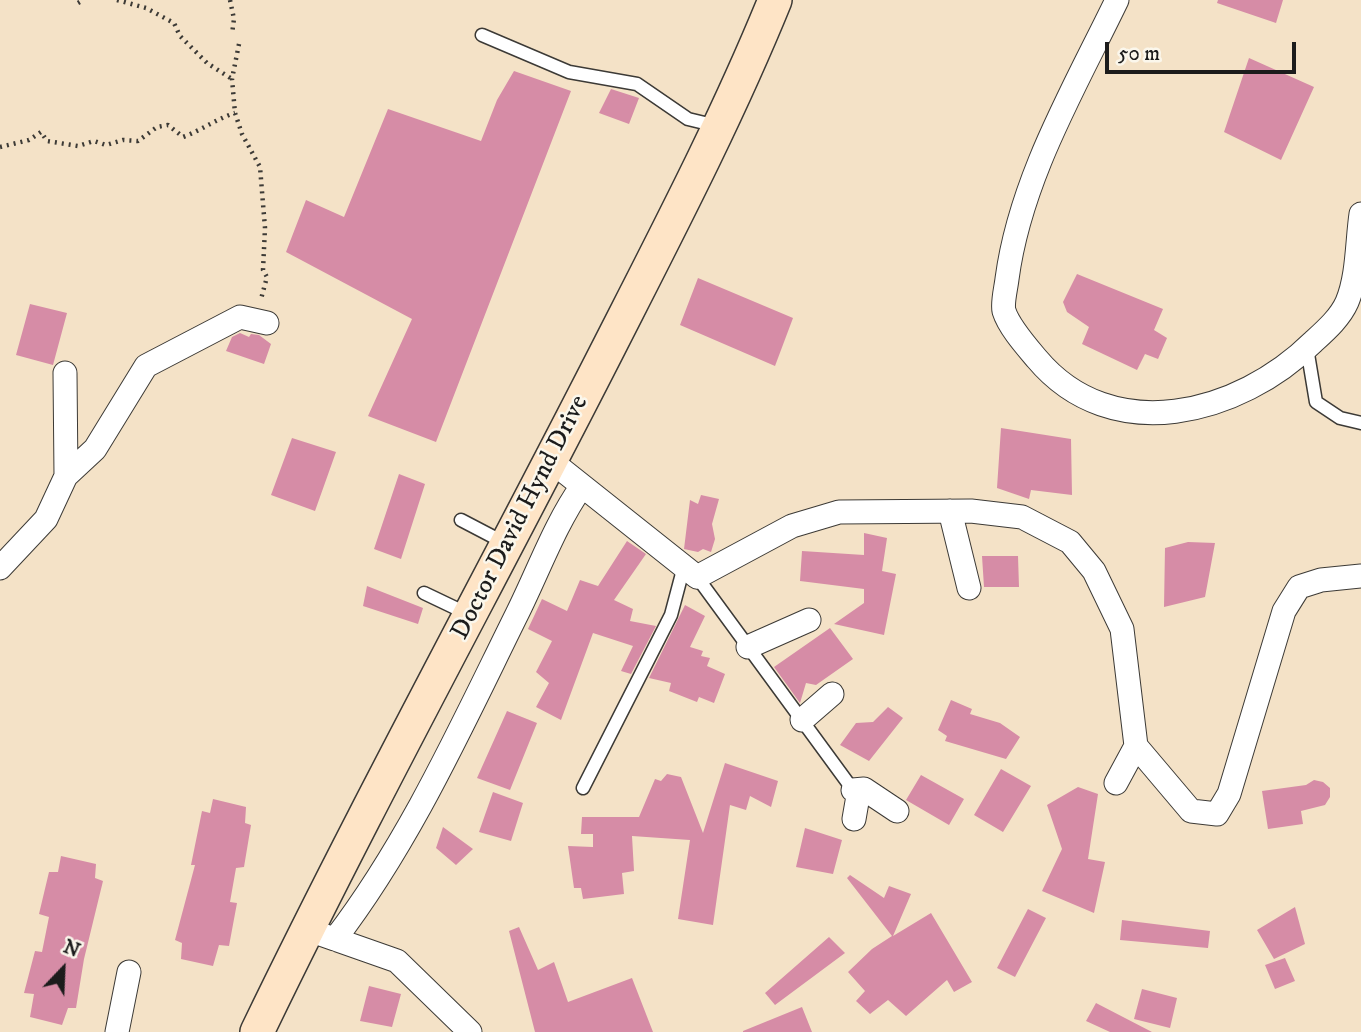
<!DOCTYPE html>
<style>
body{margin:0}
#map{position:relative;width:1361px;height:1032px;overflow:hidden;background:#f4e2c7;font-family:"IM FELL DW Pica",serif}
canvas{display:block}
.north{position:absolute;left:28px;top:934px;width:70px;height:70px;-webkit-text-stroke:5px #fbf7ec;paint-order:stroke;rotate:23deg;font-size:19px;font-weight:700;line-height:28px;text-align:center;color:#1c1c1c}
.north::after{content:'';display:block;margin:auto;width:24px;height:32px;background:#1c1c1c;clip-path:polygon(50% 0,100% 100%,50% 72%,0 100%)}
.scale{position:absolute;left:1105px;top:42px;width:191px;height:32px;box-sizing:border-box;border:4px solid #1c1c1c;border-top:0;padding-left:9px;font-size:21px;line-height:24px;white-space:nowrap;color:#1c1c1c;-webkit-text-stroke:5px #fbf7ec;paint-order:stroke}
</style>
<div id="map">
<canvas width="1361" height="1032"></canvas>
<div class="north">N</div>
<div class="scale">50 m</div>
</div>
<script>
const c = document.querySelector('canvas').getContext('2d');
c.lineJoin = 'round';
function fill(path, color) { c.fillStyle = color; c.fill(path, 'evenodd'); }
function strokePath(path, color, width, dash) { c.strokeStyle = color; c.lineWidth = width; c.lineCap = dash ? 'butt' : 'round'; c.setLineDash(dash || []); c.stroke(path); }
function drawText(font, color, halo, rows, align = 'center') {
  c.font = font + ' "IM FELL DW Pica",serif'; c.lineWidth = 5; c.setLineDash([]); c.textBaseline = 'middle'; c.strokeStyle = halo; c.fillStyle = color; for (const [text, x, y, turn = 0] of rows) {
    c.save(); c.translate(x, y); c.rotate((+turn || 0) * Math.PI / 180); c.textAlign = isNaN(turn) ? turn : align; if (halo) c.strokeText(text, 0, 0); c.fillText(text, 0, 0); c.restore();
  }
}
fill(new Path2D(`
 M 1218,0 L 1283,0 L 1276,23 L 1217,3 Z
 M 1249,58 L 1314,87 L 1281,160 L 1224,132 Z
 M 514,71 L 571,91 L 436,442 L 368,416 L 412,319 L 286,252 L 306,200 L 344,217 L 388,109 L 481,141 L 497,100 Z
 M 611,89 L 639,98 L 629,124 L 599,113 Z
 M 1077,274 L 1163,309 L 1154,330 L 1167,338 L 1158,359 L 1145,354 L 1137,370 L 1082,344 L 1089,327 L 1067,312 L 1063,302 Z
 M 698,278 L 793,318 L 775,366 L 680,325 Z
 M 30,304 L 67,313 L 53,365 L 16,355 Z
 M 240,333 L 249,337 L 251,334 L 259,335 L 271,344 L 264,364 L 226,351 L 232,337 Z
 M 1001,428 L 1071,439 L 1072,495 L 1031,490 L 1029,499 L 997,488 Z
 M 292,438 L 336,452 L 315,511 L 271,495 Z
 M 399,474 L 425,484 L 401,559 L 374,549 Z
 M 701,495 L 719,499 L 712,524 L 715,539 L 711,552 L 703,549 L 698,552 L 684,549 L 690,500 L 698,504 Z
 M 864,533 L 887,538 L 882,571 L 896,574 L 884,635 L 834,624 L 864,603 L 864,589 L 800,581 L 802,551 L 864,555 Z
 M 627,541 L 646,554 L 614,600 L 633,609 L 630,621 L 656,626 L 631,674 L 621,671 L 633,646 L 593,633 L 561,720 L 536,707 L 549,683 L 536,672 L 552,641 L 528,629 L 542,599 L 567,611 L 580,580 L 598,586 Z
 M 1188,542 L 1215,543 L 1205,597 L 1164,607 L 1165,548 Z
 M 982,556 L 1018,556 L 1019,587 L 984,587 Z
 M 367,586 L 423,608 L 418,624 L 363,606 Z
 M 685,605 L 705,616 L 690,647 L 703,651 L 701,656 L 710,658 L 707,666 L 725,674 L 714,703 L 699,697 L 697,702 L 669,691 L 671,683 L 649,678 Z
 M 830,628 L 853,659 L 816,685 L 806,683 L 800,703 L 774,667 Z
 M 951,700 L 972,709 L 970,714 L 1000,723 L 1020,737 L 1006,759 L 945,741 L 947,736 L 938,730 Z
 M 888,707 L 903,718 L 869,761 L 840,745 L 856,723 L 873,722 Z
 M 507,711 L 537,723 L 510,790 L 477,778 Z
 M 725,763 L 778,781 L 771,807 L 750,796 L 746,810 L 730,805 L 713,925 L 678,919 L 690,840 L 632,836 L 634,871 L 622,873 L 624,894 L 583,899 L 581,888 L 574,888 L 568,846 L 593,847 L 593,834 L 581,834 L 582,817 L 639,817 L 655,779 L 661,781 L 667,774 L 681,777 L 703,833 Z
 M 1001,769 L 1031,786 L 1003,832 L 974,815 Z
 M 921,775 L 964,799 L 949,825 L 906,800 Z
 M 1314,780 L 1323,782 L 1330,788 L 1330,797 L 1325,805 L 1301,811 L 1303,824 L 1268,829 L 1262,791 L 1306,785 Z
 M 1078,787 L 1098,794 L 1088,859 L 1105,862 L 1094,913 L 1042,891 L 1062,849 L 1047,805 Z
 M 493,792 L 523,803 L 511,841 L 479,832 Z
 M 213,799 L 246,807 L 245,823 L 251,825 L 244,867 L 236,868 L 230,902 L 237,903 L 229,946 L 219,945 L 213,966 L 181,959 L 182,943 L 175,940 L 195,865 L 191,865 L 202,811 L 210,813 Z
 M 443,827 L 473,849 L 456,865 L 436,848 Z
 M 805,828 L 842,840 L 833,874 L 796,867 Z
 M 61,856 L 96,864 L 95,878 L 103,881 L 84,959 L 76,1008 L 68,1008 L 62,1025 L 30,1017 L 34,994 L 24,993 L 35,951 L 42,952 L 49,917 L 39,914 L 49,872 L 58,872 Z
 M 850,875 L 884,898 L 889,886 L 911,894 L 893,936 L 931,913 L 972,982 L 954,992 L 947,980 L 906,1016 L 888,1000 L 870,1014 L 856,1001 L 865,991 L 848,972 L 872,949 L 892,936 L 847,878 Z
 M 1295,907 L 1305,944 L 1274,959 L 1257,930 Z
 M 1028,909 L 1046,918 L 1015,977 L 997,968 Z
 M 1122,920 L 1210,931 L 1208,948 L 1120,940 Z
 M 519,927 L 538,970 L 554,962 L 568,1002 L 632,978 L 653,1032 L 535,1032 L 509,931 Z
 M 829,937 L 845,953 L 775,1005 L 765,993 Z
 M 1285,958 L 1295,981 L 1275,989 L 1265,965 Z
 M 369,986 L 401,994 L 392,1027 L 360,1021 Z
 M 1142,989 L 1177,998 L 1170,1028 L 1134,1019 Z
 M 1096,1003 L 1152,1032 L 1110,1032 L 1086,1021 Z
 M 802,1007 L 812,1032 L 743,1032 L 743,1031 Z`), '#d68ca6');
const service = new Path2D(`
 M 482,35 L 569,72 L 637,84 L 688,119 L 717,126
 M 1307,348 L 1316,402 L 1340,418 L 1361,423
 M 461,520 L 505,543
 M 697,577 L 856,794
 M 424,593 L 468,614
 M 583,788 L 671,615 L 684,566`);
const minor = new Path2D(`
 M 1117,0 C 1074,89 1020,180 1007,279 C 1006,288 1002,303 1004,311 C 1009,327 1026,346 1037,359 C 1112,448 1239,415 1313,342 C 1325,331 1340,318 1347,302 C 1358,276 1357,241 1361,214
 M 65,373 L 66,476
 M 551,461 L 697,577 L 792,526 L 839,512 L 971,511 L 1022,517 L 1070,542 L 1094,571 L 1122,629 L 1136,746 L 1116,783
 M 950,511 L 969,588
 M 0,568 L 46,519 L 66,476 L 95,449 L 146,366 L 240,317 L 267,323
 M 748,647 L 809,620
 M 802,720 L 832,694
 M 1136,746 L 1191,811 L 1217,814 L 1229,794 L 1284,611 L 1299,587 L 1321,580 L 1361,576
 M 853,790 L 864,789 L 897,811
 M 854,819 L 858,796
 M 323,935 L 397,961 L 470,1032
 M 335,939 C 410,841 462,725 517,614 C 538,572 555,524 582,486
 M 117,1032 L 129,972`);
const secondary = new Path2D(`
 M 257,1032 C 369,800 493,575 610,345 C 668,231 727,118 775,0`);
strokePath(service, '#3c3a36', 15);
strokePath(minor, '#3c3a36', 25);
strokePath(secondary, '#3c3a36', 36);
strokePath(new Path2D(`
 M 117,0 L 146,8 L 174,23 L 180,36 L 207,63 L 232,79
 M 230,0 L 234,19 L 232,34
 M 78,3 L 83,0
 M 239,44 L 232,79 L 235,113 L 242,134 L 260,167 L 265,228 L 263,270 L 267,277 L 261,299
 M 0,147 L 29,140 L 41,132 L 47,141 L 78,146 L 94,141 L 106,145 L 123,140 L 138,141 L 157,127 L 168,125 L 183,137 C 202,130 216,119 235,113`), '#3c3a36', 4.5, [2, 5]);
strokePath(service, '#fff', 12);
strokePath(minor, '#fff', 23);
strokePath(secondary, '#fee4c6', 33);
drawText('26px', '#1c1c1c', '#fbf7ec', [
 ["Doctor David Hynd Drive",521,518,-63]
]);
</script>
